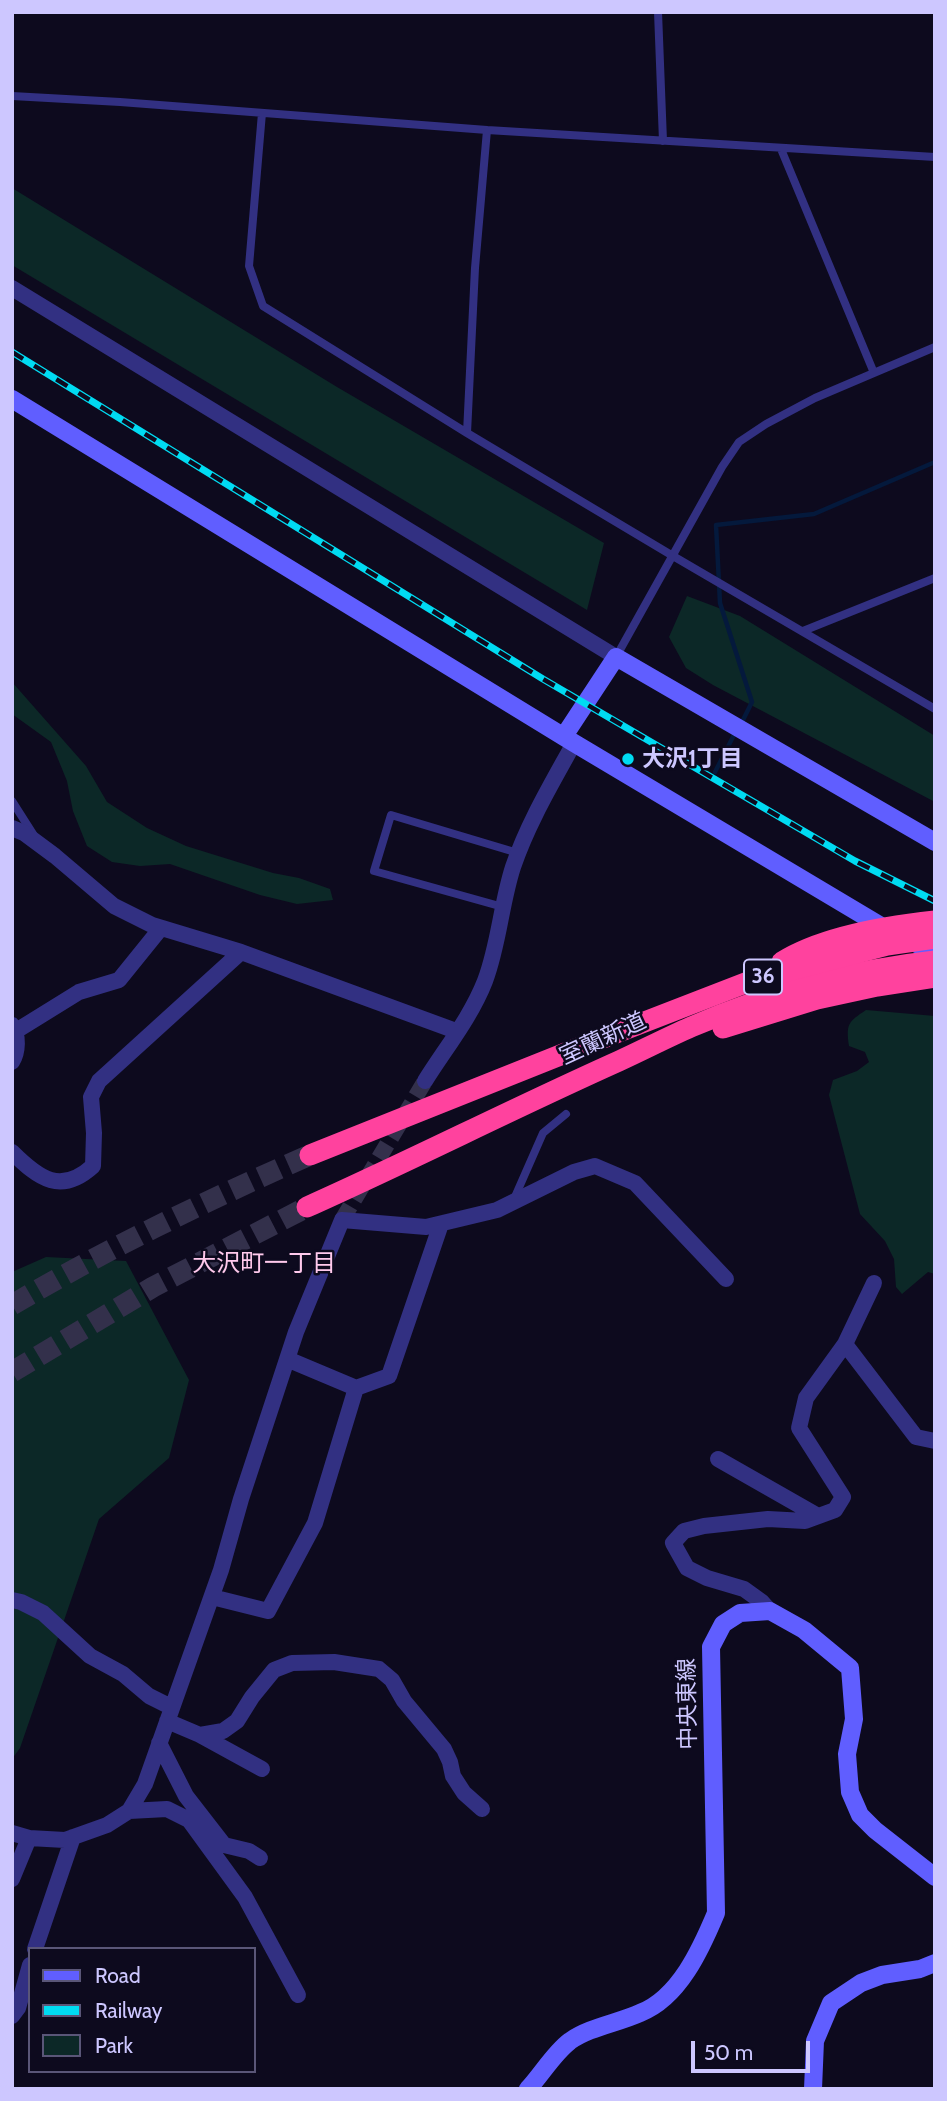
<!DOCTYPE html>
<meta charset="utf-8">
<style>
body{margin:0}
#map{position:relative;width:947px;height:2101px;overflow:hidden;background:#0d0a1e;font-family:Cabin,sans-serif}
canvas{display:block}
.frame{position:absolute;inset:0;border:14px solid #cdc7ff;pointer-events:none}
.legend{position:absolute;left:28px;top:1947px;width:228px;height:126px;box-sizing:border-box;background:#0d0a1e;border:2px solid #5a5678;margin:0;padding:9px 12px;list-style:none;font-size:21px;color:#cdc7ff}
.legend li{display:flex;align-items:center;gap:14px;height:35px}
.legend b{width:35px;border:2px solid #5a5678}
.scale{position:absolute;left:691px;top:2041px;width:119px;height:32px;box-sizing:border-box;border:4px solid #cdc7ff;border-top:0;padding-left:9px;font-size:21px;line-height:24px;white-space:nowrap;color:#cdc7ff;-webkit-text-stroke:5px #0d0a1e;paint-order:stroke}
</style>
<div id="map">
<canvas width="947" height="2101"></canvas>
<div class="frame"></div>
<ul class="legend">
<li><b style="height:9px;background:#605eff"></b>Road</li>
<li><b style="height:9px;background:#00dbf2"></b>Railway</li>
<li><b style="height:19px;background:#0c2827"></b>Park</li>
</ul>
<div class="scale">50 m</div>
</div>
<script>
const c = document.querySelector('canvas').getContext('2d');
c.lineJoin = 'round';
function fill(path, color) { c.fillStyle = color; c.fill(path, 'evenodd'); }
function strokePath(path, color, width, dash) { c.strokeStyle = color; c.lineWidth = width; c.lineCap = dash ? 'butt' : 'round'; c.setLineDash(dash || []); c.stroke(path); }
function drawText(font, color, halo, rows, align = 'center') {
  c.font = font + ' Cabin,"Noto Sans JP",sans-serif'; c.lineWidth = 5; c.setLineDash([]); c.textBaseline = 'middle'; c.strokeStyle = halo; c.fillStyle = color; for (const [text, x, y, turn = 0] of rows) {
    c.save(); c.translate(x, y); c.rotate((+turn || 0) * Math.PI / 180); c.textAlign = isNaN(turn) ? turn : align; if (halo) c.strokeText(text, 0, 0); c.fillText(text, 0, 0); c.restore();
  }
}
fill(new Path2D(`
 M 12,188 L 337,387 L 604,543 L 587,610 L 12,265 Z
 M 687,596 L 740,616 L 935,736 L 935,802 L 713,685 L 686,668 L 669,637 Z
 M 12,682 L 86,766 L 107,802 L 147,828 L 186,846 L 273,873 L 299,878 L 330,889 L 333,900 L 297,904 L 260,895 L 170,864 L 140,866 L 112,862 L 87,846 L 73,811 L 67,781 L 51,742 L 12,714 Z
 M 866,1010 L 935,1016 L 935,1274 L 928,1272 L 902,1294 L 896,1287 L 894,1259 L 885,1241 L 860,1214 L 829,1095 L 833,1080 L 857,1071 L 869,1062 L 865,1052 L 849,1046 C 846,1024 848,1022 866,1010 Z
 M 46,1257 L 126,1261 L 189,1380 L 169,1458 L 99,1519 L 20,1748 L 12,1759 L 12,1272 Z`), '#0c2827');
strokePath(new Path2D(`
 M 741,724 L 752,702 L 720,603 L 716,525 L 814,514 L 935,462
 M 715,772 L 736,731`), '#04193c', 4.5);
strokePath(new Path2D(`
 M 342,1220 L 425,1081`), '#33304b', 16, [16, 8]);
strokePath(new Path2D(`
 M 12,1305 C 108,1248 208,1200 310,1155
 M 12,1372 L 153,1287 L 307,1207`), '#33304b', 21, [21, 10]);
strokePath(new Path2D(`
 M 658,12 L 663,141
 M 12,96 L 120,102 L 487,130 L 935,157
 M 262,113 L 249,266 L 263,306 L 467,433 L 673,556 L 935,709
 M 781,149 L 874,373
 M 467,433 L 475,268 L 487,130
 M 803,631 L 935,578
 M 616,657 L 722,467 L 739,442 L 766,424 L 815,398 L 935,347
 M 12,801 L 33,834
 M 503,907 L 374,871 L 391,815 L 518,853
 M 514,1199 L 543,1133 L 566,1114`), '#323082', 8);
strokePath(new Path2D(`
 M 12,288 L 616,657
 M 12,828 L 24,833 L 55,856 L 114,906 L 152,925 L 241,952 L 456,1031
 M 12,1025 C 19,1035 18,1052 12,1062
 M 16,1031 L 79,992 L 119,980 L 161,928
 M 425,1081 C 445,1049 471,1017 485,981 C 499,944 501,904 513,867 C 528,823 552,783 574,743
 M 12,1152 C 39,1179 61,1195 93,1166 L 94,1133 L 91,1097 L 99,1081 L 241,952
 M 845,1344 L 874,1283
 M 287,1359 L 356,1388
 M 718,1459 L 818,1516
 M 212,1597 L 268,1611 L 315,1523 L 356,1388 L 389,1376 L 441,1224
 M 12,1600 L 21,1602 L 43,1613 L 90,1656 L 123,1674 L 149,1696 L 171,1707
 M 770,1611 L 762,1602 L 744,1589 L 707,1578 L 687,1568 L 673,1543 L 684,1531 L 704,1526 L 768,1519 L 805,1521 L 835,1510 L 843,1497 L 799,1428 L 806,1398 L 845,1344 L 916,1437 L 935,1441
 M 167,1721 L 200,1735 L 223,1731 L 237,1721 L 252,1697 L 274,1670 L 292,1663 L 334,1662 L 379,1669 L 392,1680 L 404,1701 L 444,1749 L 450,1762 L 453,1776 L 464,1793 L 482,1809
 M 200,1735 L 262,1769
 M 159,1743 L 186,1796 L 224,1845 L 249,1851 L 260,1858
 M 129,1811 L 167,1809 L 189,1820 L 245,1897 L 298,1995
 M 12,1833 L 29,1838 L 65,1840 L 107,1825 L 129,1811 L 145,1784 L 221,1570 L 241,1499 L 296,1332 L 342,1220 L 426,1227 L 497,1210 L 574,1172 L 595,1166 L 635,1183 L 726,1279
 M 12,1879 L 29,1838
 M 35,1949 L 73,1837
 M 12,2016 L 18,2008 L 30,1965`), '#323082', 16);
strokePath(new Path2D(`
 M 12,399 L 574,743 L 886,929 L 935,953
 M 564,736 L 616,657 L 935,842
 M 528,2089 C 542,2074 554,2053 570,2041 C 590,2027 618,2023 640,2013 C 679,1998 701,1949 716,1913 L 711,1647 L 723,1624 L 740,1613 L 770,1611 L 804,1630 L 850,1668 L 854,1719 L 847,1754 L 850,1792 L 860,1815 L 875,1830 L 935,1877
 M 813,2089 L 815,2041 L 831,2003 L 861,1983 L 882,1975 L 920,1969 L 935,1963`), '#605eff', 18);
strokePath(new Path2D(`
 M 723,1028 L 817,999 L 877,986 L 935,977
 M 310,1155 L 598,1040
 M 307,1207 C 412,1160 514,1108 619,1061 C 643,1050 666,1038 691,1027 C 768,994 851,970 935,961`), '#ff429e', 21);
const rail = new Path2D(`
 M 12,352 L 543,679 L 855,861 L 935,901`);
strokePath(rail, '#00dbf2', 7);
strokePath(rail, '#0d0a1e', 4.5, [13]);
strokePath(new Path2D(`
 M 782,962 C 822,937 888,926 935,921
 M 598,1040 L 753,980 L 887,945 L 935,938`), '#ff429e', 21);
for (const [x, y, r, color] of [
 [628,759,7,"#00dbf2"]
]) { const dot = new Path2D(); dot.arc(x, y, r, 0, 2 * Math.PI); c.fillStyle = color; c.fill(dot); strokePath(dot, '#0d0a1e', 2.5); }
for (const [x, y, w] of [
 [763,977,38]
]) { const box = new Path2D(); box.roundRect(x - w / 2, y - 17.5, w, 35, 5); c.fillStyle = '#0d0a1e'; c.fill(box); strokePath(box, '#cdc7ff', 2); }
drawText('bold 21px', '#cdc7ff', null, [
 ["36",763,977]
]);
drawText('bold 23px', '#cdc7ff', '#0d0a1e', [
 ["大沢1丁目",642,759]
], 'left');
drawText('23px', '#cdc7ff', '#0d0a1e', [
 ["室蘭新道",603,1039,-25],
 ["中央東線",688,1704,-91]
]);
drawText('24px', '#ffc9ec', '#0d0a1e', [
 ["大沢町一丁目",264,1264]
]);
</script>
